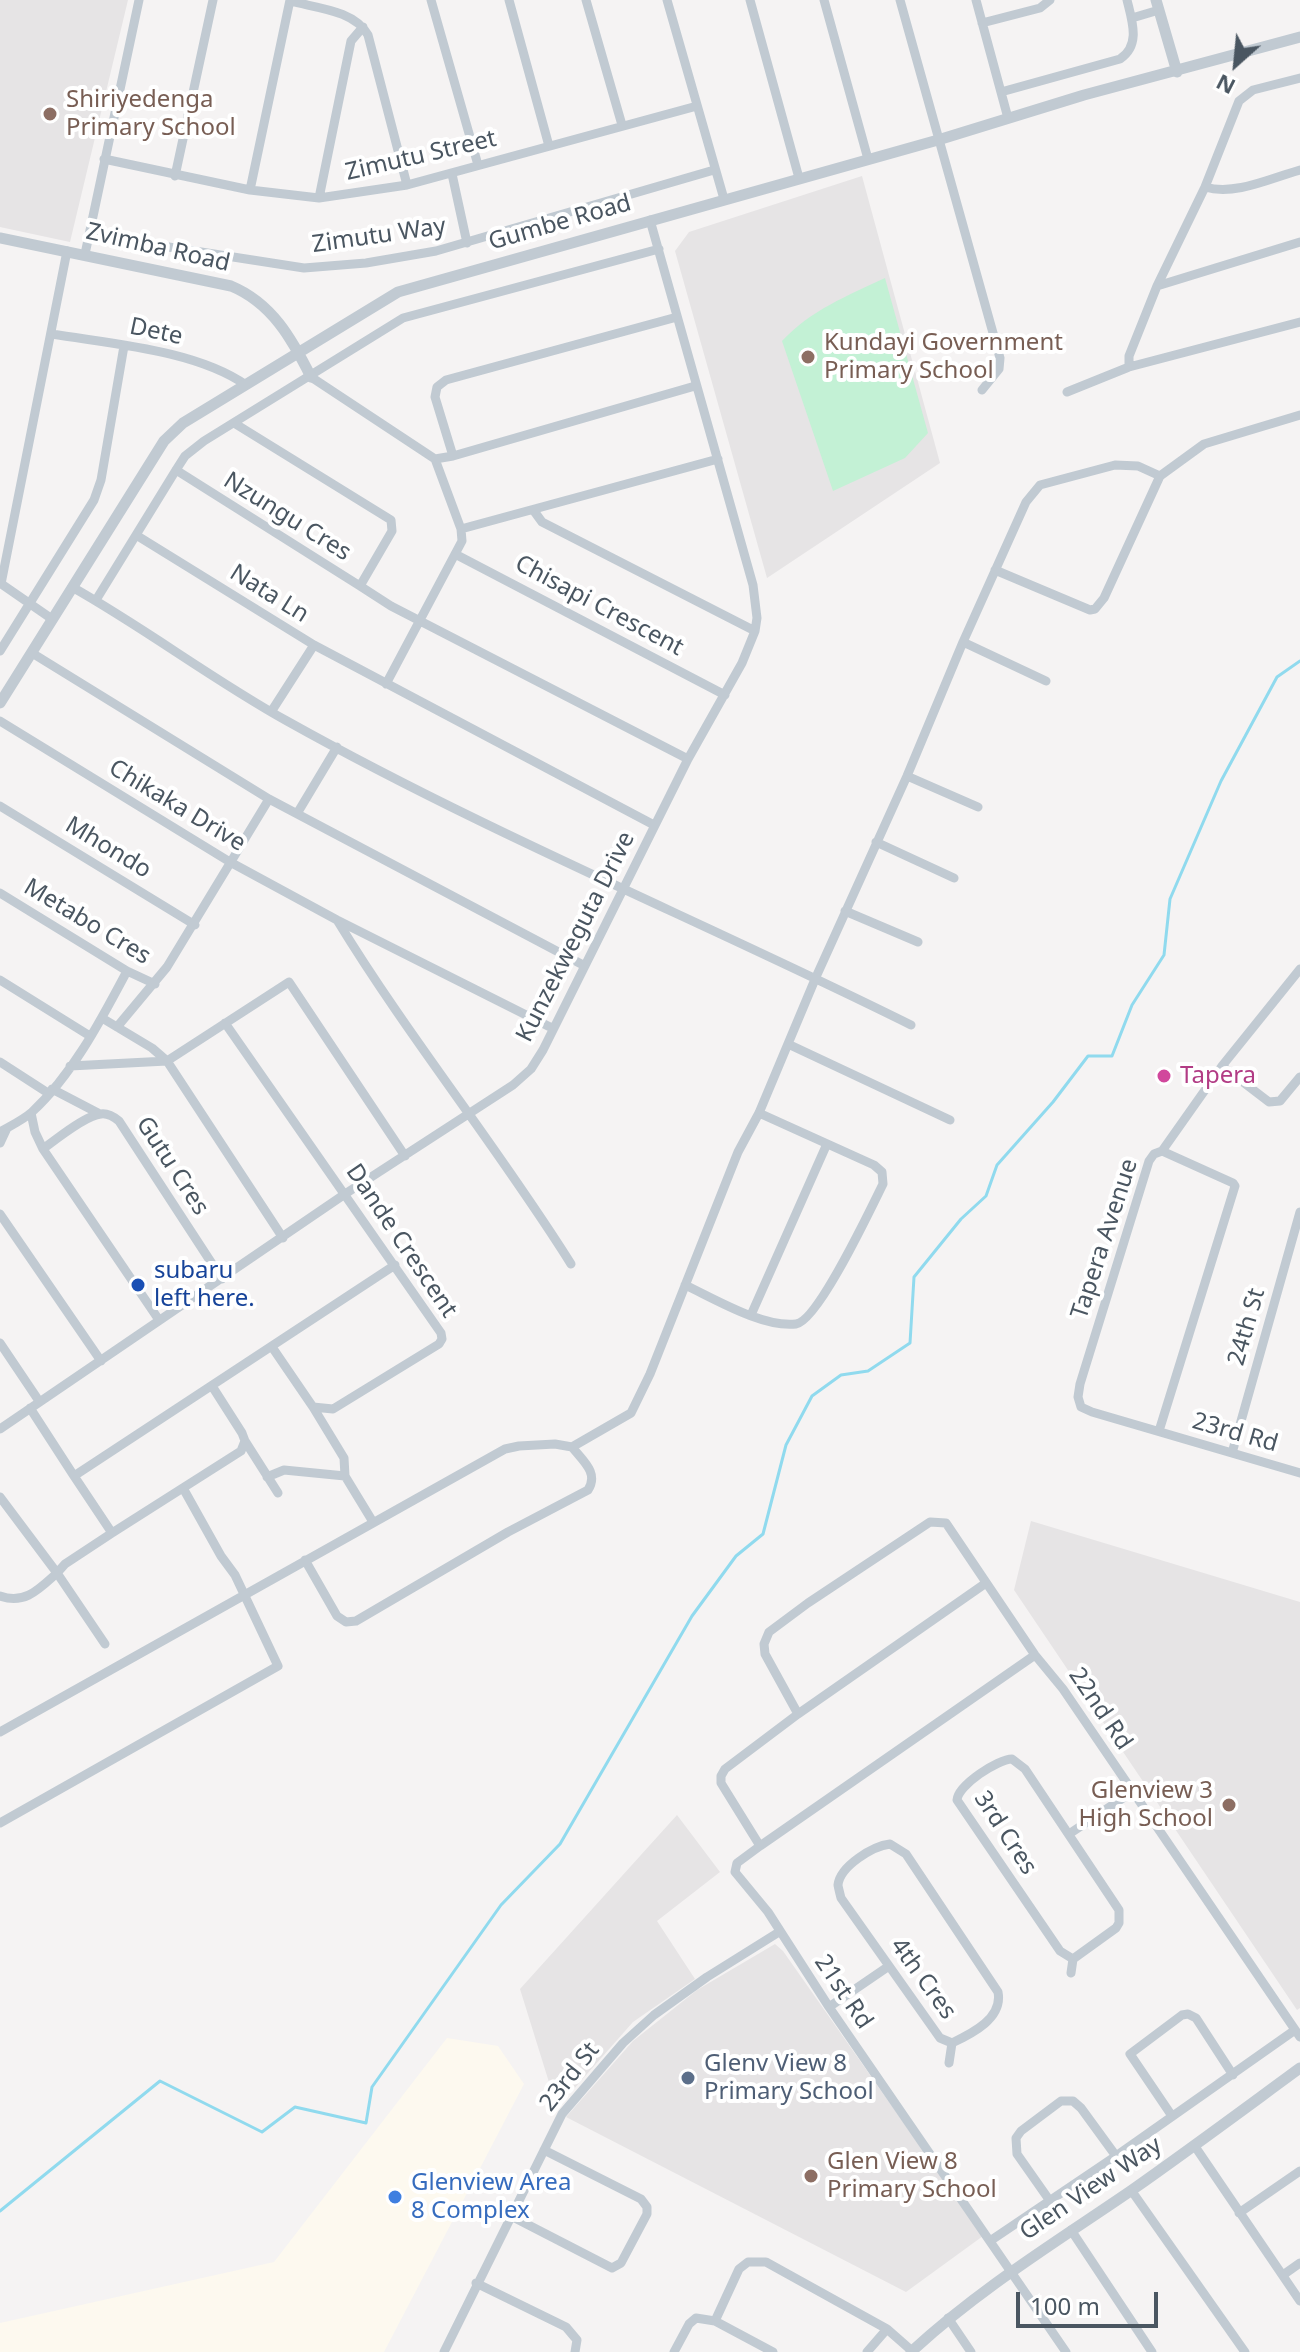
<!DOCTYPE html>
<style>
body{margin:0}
#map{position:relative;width:1300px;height:2352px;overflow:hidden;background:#f5f3f3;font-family:"Noto Sans",sans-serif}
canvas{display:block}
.north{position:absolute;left:1196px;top:24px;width:80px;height:80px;-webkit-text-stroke:6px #fff;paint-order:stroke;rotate:207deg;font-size:22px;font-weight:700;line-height:32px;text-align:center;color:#4a5661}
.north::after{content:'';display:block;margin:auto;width:28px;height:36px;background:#4a5661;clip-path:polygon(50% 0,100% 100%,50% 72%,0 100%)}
.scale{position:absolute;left:1016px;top:2292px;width:142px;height:36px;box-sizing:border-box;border:4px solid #4a5661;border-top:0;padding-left:10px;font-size:24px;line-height:28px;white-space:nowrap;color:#4a5661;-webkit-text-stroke:6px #fff;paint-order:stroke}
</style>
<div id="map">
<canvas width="1300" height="2352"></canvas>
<div class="north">N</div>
<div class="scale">100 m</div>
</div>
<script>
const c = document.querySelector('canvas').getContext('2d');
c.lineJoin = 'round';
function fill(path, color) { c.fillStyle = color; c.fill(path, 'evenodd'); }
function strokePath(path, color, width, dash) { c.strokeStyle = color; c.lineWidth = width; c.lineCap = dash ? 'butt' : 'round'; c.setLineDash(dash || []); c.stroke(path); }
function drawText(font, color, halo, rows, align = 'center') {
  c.font = font + ' "Noto Sans",sans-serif'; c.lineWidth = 8; c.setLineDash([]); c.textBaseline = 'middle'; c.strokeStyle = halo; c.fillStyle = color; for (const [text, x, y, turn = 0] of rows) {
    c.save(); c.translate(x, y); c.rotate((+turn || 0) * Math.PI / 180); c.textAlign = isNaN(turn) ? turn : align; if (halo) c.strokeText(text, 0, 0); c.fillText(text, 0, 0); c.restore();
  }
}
fill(new Path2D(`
 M 447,2038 L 498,2046 L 524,2084 L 384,2352 L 0,2352 L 0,2323 L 274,2262 Z`), '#fdf9ef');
fill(new Path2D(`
 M 0,0 L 128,0 L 70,242 L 0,227 Z
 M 862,176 L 940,463 L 767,578 L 675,251 L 689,232 Z
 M 1031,1521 L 1300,1602 L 1300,2008 L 1297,2010 L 1014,1590 Z
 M 677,1815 L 720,1872 L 657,1921 L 695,1979 L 633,2022 L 557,2108 L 520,1989 Z
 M 775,1944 L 783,1951 L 983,2236 L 906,2292 L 566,2117 L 633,2041 L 697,1990 Z`), '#e6e4e5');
fill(new Path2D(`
 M 885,278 L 928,433 L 905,458 L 833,491 L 782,341 C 811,310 847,296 885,278 Z`), '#c3f1d5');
strokePath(new Path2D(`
 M 0,2211 L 160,2081 L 262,2132 L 295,2107 L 366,2123 L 372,2087 L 501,1905 L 560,1844 L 692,1616 L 736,1556 L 763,1534 L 786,1445 L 812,1396 L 841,1375 L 868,1371 L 910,1343 L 914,1277 L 961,1219 L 986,1196 L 997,1165 L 1053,1102 L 1088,1056 L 1112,1056 L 1132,1005 L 1164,955 L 1170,899 L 1221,781 L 1277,677 L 1300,661`), '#90daee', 3);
strokePath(new Path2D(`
 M 431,0 L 478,165
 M 509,0 L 549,146
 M 586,0 L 622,125
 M 667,0 L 724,199
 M 750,0 L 799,178
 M 824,0 L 868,159
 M 900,0 L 1000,358 L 999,369 L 982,390
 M 976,0 L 1008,118
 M 290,1 C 316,8 354,10 368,35 L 407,185
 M 1132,18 L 1159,10
 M 982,23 L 1040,8 L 1050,0
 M 1001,92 L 1120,59 C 1141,45 1132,21 1127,0
 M 104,159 L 250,190 L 319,198 L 407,185 L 697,106
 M 452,174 L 467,243
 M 175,176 L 213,0
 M 1205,187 C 1235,196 1271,178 1300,170
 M 250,190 L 290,0
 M 319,198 L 351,41 L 363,27
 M 90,230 L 143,243 L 304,268 L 366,263 L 436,251 L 714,170
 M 85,254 L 139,0
 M 1157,286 L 1300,242
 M 52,334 C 112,344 196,350 246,385
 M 1129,367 L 1129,356 L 1157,286 L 1205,187 L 1239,101 L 1253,90 L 1300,78
 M 311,377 L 435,459 L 453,456 L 695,386
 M 1067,392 L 1129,367 L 1300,322
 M 453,456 L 435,397 L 437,387 L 446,380 L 677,317
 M 176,470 L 360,586 L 392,531 L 391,520 L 234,423
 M 534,511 L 542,522 L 755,631
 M 461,529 L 718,459
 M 136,535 L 314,645 L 654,825
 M 455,554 L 725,695
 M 995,570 L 1090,610 L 1095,609 L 1104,598 L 1160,476 L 1204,444 L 1300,415
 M 0,583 L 52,619
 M 1,584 L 67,251
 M 360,586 L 391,606 L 688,759
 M 72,587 C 145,628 213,680 287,721 C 489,834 704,922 911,1025
 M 96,600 L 176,470 L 185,456 L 204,441 L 403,318 L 659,249
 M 963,642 L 1046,681
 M 0,651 L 94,500 L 101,480 L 124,346
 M 32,653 L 269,799 L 585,966
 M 386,684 L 462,541 L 461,529 L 435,459
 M 271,712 L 314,645
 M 0,721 L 230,862 L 337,920 L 552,1028
 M 907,776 L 978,807
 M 0,806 L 195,925
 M 298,812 L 337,747
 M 876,842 L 954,878
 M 0,893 L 127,971 L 155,984
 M 845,911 L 918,942
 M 337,920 C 409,1038 497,1146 571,1264
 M 0,980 L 90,1036
 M 102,1018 L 152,1048 L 167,1061 L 283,1238
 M 225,1023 L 441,1333 L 442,1339 L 439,1344 L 333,1409 L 313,1407 L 272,1347
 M 117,1027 L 167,967 L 269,799
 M 788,1044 L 950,1120
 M 167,1061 L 289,982 L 405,1156
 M 0,1062 L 48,1093
 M 70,1066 L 167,1061
 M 1222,1066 L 1269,1102 L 1280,1101 L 1300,1077
 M 52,1089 L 98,1113
 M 31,1113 L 35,1132 L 43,1149
 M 0,1132 C 10,1126 23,1120 32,1112 C 73,1074 101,1020 127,971
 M 0,1143 L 7,1128
 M 1162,1151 L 1222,1066 L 1300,969
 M 0,1214 L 101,1361
 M 685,1285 C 715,1299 763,1328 796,1324 C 818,1321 871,1208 883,1184 L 882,1172 L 874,1165 L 759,1113
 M 751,1315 L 826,1146
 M 159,1320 L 43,1149 C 55,1140 86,1115 101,1114 C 108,1113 114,1117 119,1121 L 222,1279
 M 0,1343 L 39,1401
 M 313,1407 L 344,1458 L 345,1476 L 373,1522
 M 30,1408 L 74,1476 L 395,1265
 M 0,1429 L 345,1194 L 513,1085 L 531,1069 L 543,1050 L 688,759 L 742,663 L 755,631 L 757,618 L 753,585 L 650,220
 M 1159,1431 L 1235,1186 L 1233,1183 L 1162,1151 L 1154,1154 L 1149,1161 L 1080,1384 L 1078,1397 L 1081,1407 L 1092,1412 L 1300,1473
 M 245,1441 L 278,1493
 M 1232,1453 L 1300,1212
 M 74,1476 L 112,1533
 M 267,1477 L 284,1470 L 345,1476
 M 0,1497 L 57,1573 L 65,1564 L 112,1533 L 241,1451 L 245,1441 L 242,1433 L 212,1386
 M 305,1560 L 337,1616 L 346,1622 L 356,1621 L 508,1532 L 588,1490 C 599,1473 583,1461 572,1447
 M 0,1596 C 25,1605 39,1589 57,1573 L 105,1644
 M 1035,1655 L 760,1846 L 737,1863 L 735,1872 L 768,1912 L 829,2007 L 1066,2352
 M 798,1714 L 765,1654 L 764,1644 L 769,1632 L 808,1603 L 930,1522 L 946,1523 L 1035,1655 L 1063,1689 L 1300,2037
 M 0,1732 L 505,1449 L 519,1446 L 555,1444 L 572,1447 L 631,1413 L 650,1374 L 738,1152 L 759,1113 L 816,977 L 907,776 L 963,642 L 1026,502 L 1040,485 L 1115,465 L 1138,466 L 1160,476
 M 0,1823 L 278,1666 L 235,1575 L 221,1556 L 183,1488
 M 1069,1834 L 1132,1792
 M 890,1844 L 906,1854 L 998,1992 C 1003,2018 973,2033 952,2043 L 940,2038 L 841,1898 C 841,1898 838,1886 838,1885 C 840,1866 873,1846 890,1844 Z
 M 760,1846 L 721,1783 L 721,1776 L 725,1769 L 798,1714 L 986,1583
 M 1071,1973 L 1073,1959 L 1060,1951 L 957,1800 C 958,1785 998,1759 1012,1759 L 1025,1769 L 1119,1910 L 1119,1923 L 1116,1928 L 1073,1959
 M 829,2007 L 889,1966
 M 949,2063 L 952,2043
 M 1172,2116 L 1130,2054 L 1182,2015 L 1188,2014 L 1196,2018 L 1233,2075
 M 1194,2145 L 1300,2301
 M 1131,2190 L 1245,2352
 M 1050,2201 L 1017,2154 L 1016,2138 L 1021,2131 L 1061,2101 L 1073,2101 L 1081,2108 L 1116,2156
 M 1239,2213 L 1300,2171
 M 511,2216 L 612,2268 L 621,2263 L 647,2214 L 647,2207 L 641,2199 L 544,2150
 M 1071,2230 L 1152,2352
 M 990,2241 L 1116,2156 L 1295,2030
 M 1283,2275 L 1300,2263
 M 476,2283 L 566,2327 L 577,2340 L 575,2352
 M 948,2318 L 971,2352
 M 444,2352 L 562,2114 L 623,2043 L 654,2015 L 707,1977 L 779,1932
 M 674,2352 L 689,2324 L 696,2318 L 715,2321
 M 773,2352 L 715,2321 L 739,2269 L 748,2262 L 766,2262 L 887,2329
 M 867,2352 L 887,2329 L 912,2351`), '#c1cad2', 9);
strokePath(new Path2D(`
 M 1156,0 L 1177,72
 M 0,238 L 231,286 C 272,303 292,339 311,377
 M 0,703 L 164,441 L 183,423 L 398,292 L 938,140 L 1084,95 L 1300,37
 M 911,2352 C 979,2289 1056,2242 1132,2190 C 1189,2150 1244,2109 1300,2068`), '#c1cad2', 11);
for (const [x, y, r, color] of [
 [50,114,8,"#8d6e63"],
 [808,357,8,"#8d6e63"],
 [1164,1076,8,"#d1479c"],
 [138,1285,8,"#1a4fb4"],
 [1229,1805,8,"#8d6e63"],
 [688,2078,8,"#5c6f8a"],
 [811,2176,8,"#8d6e63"],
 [395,2197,8,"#3f7fe0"]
]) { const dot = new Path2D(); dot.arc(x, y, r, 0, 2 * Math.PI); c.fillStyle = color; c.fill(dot); strokePath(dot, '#fff', 3); }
drawText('24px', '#785e54', '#fff', [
 ["Shiriyedenga",66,100],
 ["Primary School",66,128],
 ["Kundayi Government",824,343],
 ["Primary School",824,371],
 ["Glenview 3",1213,1791,"right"],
 ["High School",1213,1819,"right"],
 ["Glen View 8",827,2162],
 ["Primary School",827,2190]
], 'left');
drawText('24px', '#4a5661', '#fff', [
 ["Zimutu Street",421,156,-13],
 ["Gumbe Road",560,223,-16],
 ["Zimutu Way",379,236,-8],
 ["Zvimba Road",158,248,13],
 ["Dete",156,332,12],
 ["Nzungu Cres",287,517,32],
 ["Nata Ln",269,594,32],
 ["Chisapi Crescent",599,606,28],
 ["Chikaka Drive",177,806,31],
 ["Mhondo",108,848,31],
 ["Metabo Cres",87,922,31],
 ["Kunzekweguta Drive",576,937,-63],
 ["Gutu Cres",172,1166,57],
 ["Tapera Avenue",1105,1239,-72],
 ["Dande Crescent",401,1241,56],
 ["24th St",1247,1327,-74],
 ["23rd Rd",1235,1433,16],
 ["22nd Rd",1100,1709,56],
 ["3rd Cres",1005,1833,57],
 ["4th Cres",923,1979,54],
 ["21st Rd",843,1992,56],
 ["23rd St",570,2077,-52],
 ["Glen View Way",1091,2189,-34]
]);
drawText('24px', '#b23c85', '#fff', [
 ["Tapera",1180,1076]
], 'left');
drawText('24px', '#164399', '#fff', [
 ["subaru",154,1271],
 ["left here.",154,1299]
], 'left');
drawText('24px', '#4e5e75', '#fff', [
 ["Glenv View 8",704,2064],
 ["Primary School",704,2092]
], 'left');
drawText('24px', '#366cbe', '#fff', [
 ["Glenview Area",411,2183],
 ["8 Complex",411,2211]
], 'left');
</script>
